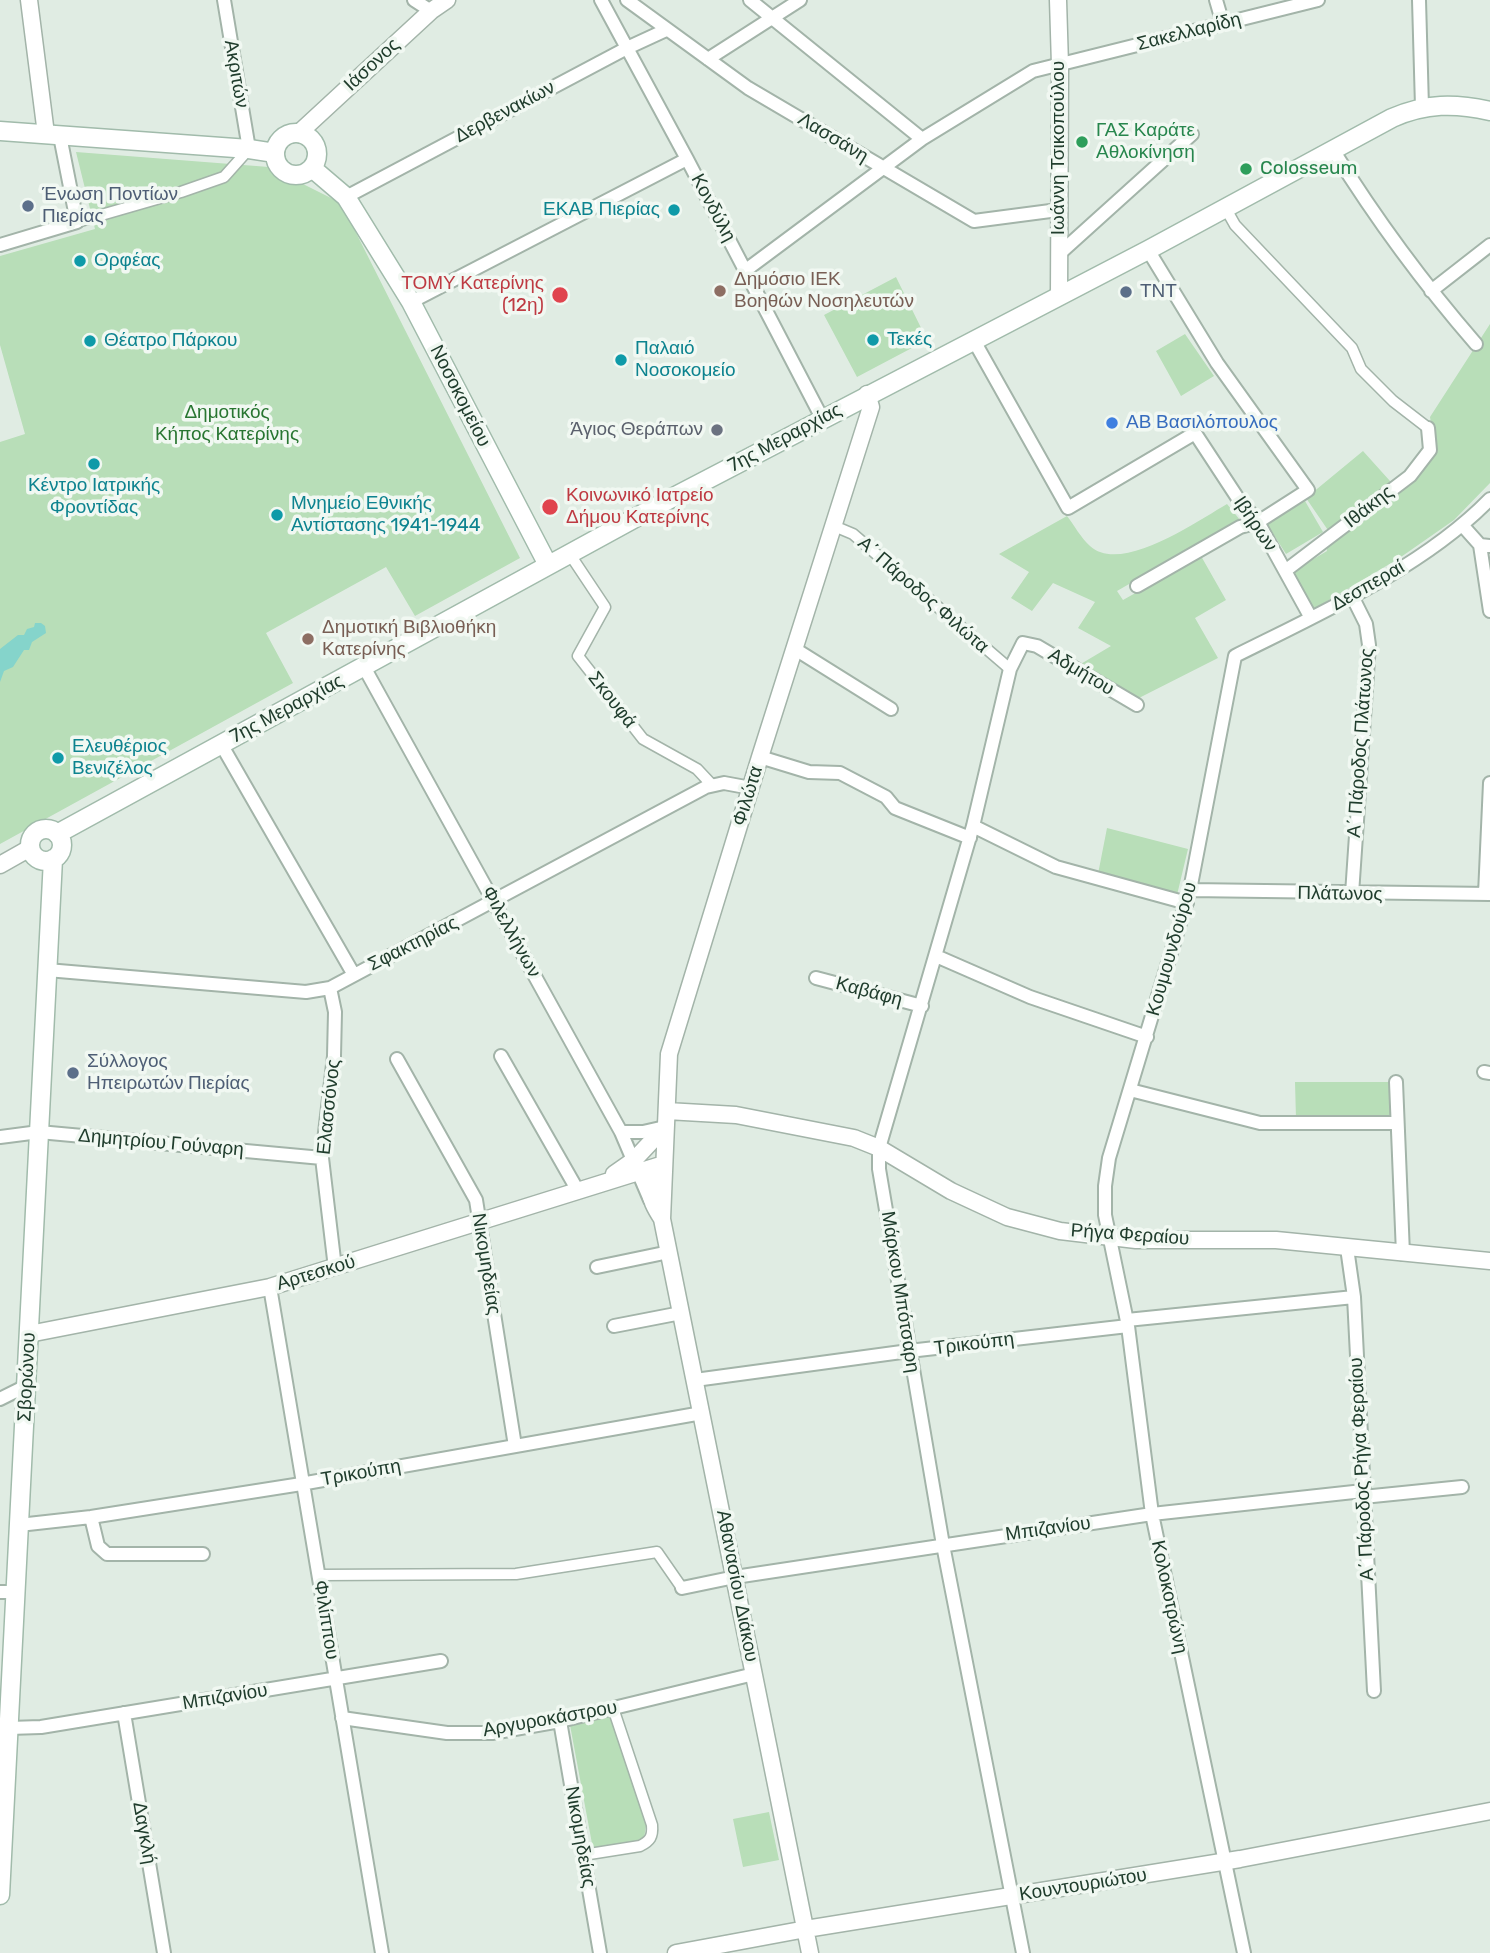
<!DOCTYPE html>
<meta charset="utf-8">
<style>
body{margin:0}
canvas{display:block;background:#e0ece3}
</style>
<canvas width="1490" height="1953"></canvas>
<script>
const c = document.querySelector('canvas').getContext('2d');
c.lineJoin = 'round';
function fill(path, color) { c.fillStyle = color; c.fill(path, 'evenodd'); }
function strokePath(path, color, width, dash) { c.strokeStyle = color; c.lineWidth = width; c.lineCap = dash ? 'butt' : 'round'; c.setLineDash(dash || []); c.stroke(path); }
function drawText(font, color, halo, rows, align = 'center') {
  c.font = font + ' Rubik,sans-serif'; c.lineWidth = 7; c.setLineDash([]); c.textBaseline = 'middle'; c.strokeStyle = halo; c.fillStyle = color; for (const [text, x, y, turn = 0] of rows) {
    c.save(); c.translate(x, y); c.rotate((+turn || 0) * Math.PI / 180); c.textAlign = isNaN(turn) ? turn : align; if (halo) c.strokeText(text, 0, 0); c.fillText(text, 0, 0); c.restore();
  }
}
fill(new Path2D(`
 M 76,152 L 269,167 L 341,203 L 520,558 L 415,616 L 386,567 L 266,633 L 293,683 L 0,844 L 0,442 L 25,434 L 0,345 L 0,256 L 95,229 Z
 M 896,277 L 927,340 L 857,377 L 824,315 Z
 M 1490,324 L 1490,483 L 1454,520 L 1398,559 L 1312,610 L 1290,573 L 1327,551 L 1326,545 L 1334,539 L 1306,498 L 1363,451 L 1399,491 L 1412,481 L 1436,451 L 1430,417 Z
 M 1185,334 L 1214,376 L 1181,396 L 1156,351 Z
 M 1305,501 L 1323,532 L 1286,554 L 1267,524 Z
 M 1227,504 L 1240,520 L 1117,591 L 1123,600 L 1201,556 L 1226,600 L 1195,618 L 1218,658 L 1137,699 L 1079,665 L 1111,646 L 1078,628 L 1095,602 L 1053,583 L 1032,611 L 1011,598 L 1029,572 L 999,554 L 1067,516 C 1074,525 1081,538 1090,546 C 1121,575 1199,520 1227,504 Z
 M 1107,828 L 1188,849 L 1177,895 L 1098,874 Z
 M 1295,1082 L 1393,1082 L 1394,1118 L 1296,1119 Z
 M 610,1716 L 646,1826 L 644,1838 L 635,1843 L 593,1849 L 570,1725 Z
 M 769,1812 L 779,1860 L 743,1867 L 733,1819 Z`), '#b8deb8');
fill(new Path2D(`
 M 35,623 L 41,623 L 45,626 L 46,633 L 32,642 L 29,650 L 24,650 L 13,667 L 4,671 L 0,682 L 0,649 L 18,635 L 24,635 L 27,629 L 34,627 Z`), '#85d4cb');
const pedestrian = new Path2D(`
 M 1226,209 L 1235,225 L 1352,348 L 1361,369 L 1393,401 L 1428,428
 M 77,222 L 181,192 L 224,177 L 249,149
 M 834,526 L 853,534 L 1010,669
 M 569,553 L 605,607 L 578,656 L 643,739 L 697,769 L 712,785
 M 318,1575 L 516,1574 L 657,1552 L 682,1588
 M 583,1855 L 640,1846 C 650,1841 653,1837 652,1825 L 613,1708`);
const minor = new Path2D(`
 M 224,0 L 249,149
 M 414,0 L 431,11
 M 601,0 L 687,159 L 822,418
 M 627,0 L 748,88 L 974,221 L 1058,210
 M 750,0 L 922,139
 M 1216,0 L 1223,24
 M 1419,0 L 1422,107
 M 708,59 L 800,0
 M 1333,150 C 1376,219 1423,283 1476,344
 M 346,197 L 627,48 L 666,30
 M 0,245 L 77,222 L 60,136
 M 1059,254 L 1192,134
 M 746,270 L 922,139 L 1033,71 L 1318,0
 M 1431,291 L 1490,245
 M 411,302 L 687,159
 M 973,339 L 1068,508 L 1195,433 L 1237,497 L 1258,522 L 1311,618
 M 1463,526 L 1480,545 L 1490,546
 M 1480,545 L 1490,611
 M 1285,571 L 1410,476 L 1430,450 L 1428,428
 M 1137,586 L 1240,527 L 1258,522 L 1308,490 L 1217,363 L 1148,250
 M 795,649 L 891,709
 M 364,667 L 621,1132 L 650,1200
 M 221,744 L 354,975
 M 760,757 L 809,772 L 840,773 L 886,797 L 895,808 L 970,838
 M 973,826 L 1056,867 L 1187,903
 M 1190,890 L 1490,894
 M 1352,894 L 1369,645 L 1366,624 L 1352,596
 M 1485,894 L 1490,783
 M 936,956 L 1030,997 L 1147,1037
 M 47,970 L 306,992 L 330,988 L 706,787 L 724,783 L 751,788
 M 816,978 L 922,1006
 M 330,988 L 335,1012 L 334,1056 L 322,1158 L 335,1268
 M 501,1056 L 578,1191
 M 397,1059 L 476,1200 L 515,1446
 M 1484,1072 L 1490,1073
 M 1396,1082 L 1403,1254
 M 1130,1090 L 1260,1123 L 1397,1123
 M 621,1132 L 643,1132 L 665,1127
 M 0,1137 L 39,1132 L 322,1158
 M 1347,1248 L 1354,1297 L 1374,1691
 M 597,1267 L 669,1252
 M 270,1287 L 382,1953
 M 1127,1320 L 1354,1297
 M 614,1326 L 681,1313
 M 695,1380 L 909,1351 L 1128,1326
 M 0,1399 L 26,1386
 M 1363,1497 L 1462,1487
 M 91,1517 L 98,1546 L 107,1554 L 203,1554
 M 19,1525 L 91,1517 L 295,1485 L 702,1413
 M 682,1588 L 735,1577 L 1152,1514 L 1363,1491
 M 0,1592 L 16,1592
 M 124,1713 L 164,1953
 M 342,1718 L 447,1733 L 492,1733 L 560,1721 L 754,1674
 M 560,1721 L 600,1953
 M 9,1728 L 41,1727 L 441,1661
 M 1023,1953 L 943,1545 L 879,1169 L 879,1148 L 973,826 L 1010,669 L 1023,643 L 1037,646 L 1137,705
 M 1244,1953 L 1152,1514 L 1128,1326 L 1105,1215 L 1105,1186 L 1109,1158 L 1190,890 L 1235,656 C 1319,614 1424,567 1490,499`);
const tertiary = new Path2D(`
 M 29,0 L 46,134
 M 1058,0 L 1060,65 L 1059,295
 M 300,132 L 431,11 L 447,0
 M 0,865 L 30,848
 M 667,1111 L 736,1115 L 854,1138 L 879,1148 L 951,1191 L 1007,1217 L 1060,1231 L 1136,1240 L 1276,1240 L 1490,1261
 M 614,1174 L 634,1160 L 666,1126
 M 662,1219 C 646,1194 647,1188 664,1164
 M 29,1334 L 270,1287 L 664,1164
 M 676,1953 L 806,1929 L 1240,1859 L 1490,1811
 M 810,1953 L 662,1219 L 669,1054 L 760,757 L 871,407 L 867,394`);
const secondary = new Path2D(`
 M 0,131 L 249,149 L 275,153
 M275 154a21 21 0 1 1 42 0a21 21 0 1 1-42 0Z
 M 312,168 L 346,197 L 411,302 L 548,565
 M30 845a16 16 0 1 1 32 0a16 16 0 1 1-32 0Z
 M 57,834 L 668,500 L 1148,250 L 1392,118 C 1426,103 1455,103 1490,111
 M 0,1895 L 53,859`);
strokePath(pedestrian, '#a3b4a9', 13);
strokePath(minor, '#a3b4a9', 16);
strokePath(tertiary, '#a3b4a9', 19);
strokePath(secondary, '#a1bbab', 21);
strokePath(pedestrian, '#fff', 10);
strokePath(minor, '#fff', 12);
strokePath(tertiary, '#fff', 16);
strokePath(secondary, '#fff', 18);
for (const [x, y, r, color] of [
 [1082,142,7,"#2e9e5b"],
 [1246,169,7,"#2e9e5b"],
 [28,206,7,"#5c6f8a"],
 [674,210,7,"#0f9aa8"],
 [80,261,7,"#0f9aa8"],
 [720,291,7,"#8d6e63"],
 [1126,292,7,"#5c6f8a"],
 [560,295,9,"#e0444e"],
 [873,340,7,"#0f9aa8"],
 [90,341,7,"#0f9aa8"],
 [621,360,7,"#0f9aa8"],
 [1112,423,7,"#3f7fe0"],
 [717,430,7,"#6b7280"],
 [94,464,7,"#0f9aa8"],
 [550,507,9,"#e0444e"],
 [277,515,7,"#0f9aa8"],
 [308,639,7,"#8d6e63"],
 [58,758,7,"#0f9aa8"],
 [73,1073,7,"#5c6f8a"]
]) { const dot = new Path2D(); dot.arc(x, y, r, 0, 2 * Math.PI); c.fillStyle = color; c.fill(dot); strokePath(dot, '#f1f8f2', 2.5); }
drawText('19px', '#203d2d', '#f1f8f2', [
 ["Σακελλαρίδη",1189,32,-14],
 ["Ιάσονος",372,65,-43],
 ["Ακριτών",236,74,80],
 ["Δερβενακίων",505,112,-28],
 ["Λασσάνη",833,138,31],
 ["Ιωάννη Τσικοπούλου",1059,148,-90],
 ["Κονδύλη",713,208,62],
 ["Νοσοκομείου",460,396,63],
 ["7ης Μεραρχίας",785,438,-28],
 ["Ιθάκης",1369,507,-38],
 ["Ιβήρων",1255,524,56],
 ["Δεσπεραί",1368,586,-30],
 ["Α΄ Πάροδος Φιλώτα",923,595,41],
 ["Αδμήτου",1081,672,31],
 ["Σκουφά",612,700,52],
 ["7ης Μεραρχίας",287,709,-28],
 ["Α΄ Πάροδος Πλάτωνος",1361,743,-86],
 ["Φιλώτα",748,796,-73],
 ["Πλάτωνος",1340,894,1],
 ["Φιλελλήνων",511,932,61],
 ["Σφακτηρίας",413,944,-27],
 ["Κουμουνδούρου",1172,949,-74],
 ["Καβάφη",869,992,15],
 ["Ελασσόνος",329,1107,-84],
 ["Δημητρίου Γούναρη",161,1143,5],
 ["Ρήγα Φεραίου",1130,1235,4],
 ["Νικομηδείας",486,1264,81],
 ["Αρτεσκού",316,1273,-17],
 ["Μάρκου Μπότσαρη",900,1292,81],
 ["Τρικούπη",974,1344,-7],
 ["Σβορώνου",27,1377,-87],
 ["Α΄ Πάροδος Ρήγα Φεραίου",1362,1469,-93],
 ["Τρικούπη",361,1473,-10],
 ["Μπιζανίου",1048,1529,-8],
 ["Αθανασίου Διάκου",737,1586,79],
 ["Κολοκοτρώνη",1169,1597,78],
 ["Φιλίππου",326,1620,81],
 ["Μπιζανίου",225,1697,-9],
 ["Αργυροκάστρου",550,1719,-10],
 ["Δαγκλή",144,1833,80],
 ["Νικομηδείας",580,1837,80],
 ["Κουντουριώτου",1083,1885,-9]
]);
drawText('19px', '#27864d', '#f1f8f2', [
 ["ΓΑΣ Καράτε",1096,131],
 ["Αθλοκίνηση",1096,153],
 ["Colosseum",1260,169]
], 'left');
drawText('19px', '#4e5e75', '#f1f8f2', [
 ["Ένωση Ποντίων",42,195],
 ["Πιερίας",42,217],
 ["ΤΝΤ",1140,292],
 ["Σύλλογος",87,1062],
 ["Ηπειρωτών Πιερίας",87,1084]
], 'left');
drawText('19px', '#0d838f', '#f1f8f2', [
 ["ΕΚΑΒ Πιερίας",660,210,"right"],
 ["Ορφέας",94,261],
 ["Τεκές",887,340],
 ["Θέατρο Πάρκου",104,341],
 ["Παλαιό",635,349],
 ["Νοσοκομείο",635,371],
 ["Κέντρο Ιατρικής",94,486,"center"],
 ["Φροντίδας",94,508,"center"],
 ["Μνημείο Εθνικής",291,504],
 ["Αντίστασης 1941-1944",291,526],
 ["Ελευθέριος",72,747],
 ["Βενιζέλος",72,769]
], 'left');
drawText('19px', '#785e54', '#f1f8f2', [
 ["Δημόσιο ΙΕΚ",734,280],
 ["Βοηθών Νοσηλευτών",734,302],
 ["Δημοτική Βιβλιοθήκη",322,628],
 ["Κατερίνης",322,650]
], 'left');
drawText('19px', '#be3a42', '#f1f8f2', [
 ["ΤΟΜΥ Κατερίνης",544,284],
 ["(12η)",544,306],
 ["Κοινωνικό Ιατρείο",566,496,"left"],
 ["Δήμου Κατερίνης",566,518,"left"]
], 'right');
drawText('19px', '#287631', '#f1f8f2', [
 ["Δημοτικός",227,413],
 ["Κήπος Κατερίνης",227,435]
]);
drawText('19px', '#366cbe', '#f1f8f2', [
 ["ΑΒ Βασιλόπουλος",1126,423]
], 'left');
drawText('19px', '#5b616d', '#f1f8f2', [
 ["Άγιος Θεράπων",703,430]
], 'right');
</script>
